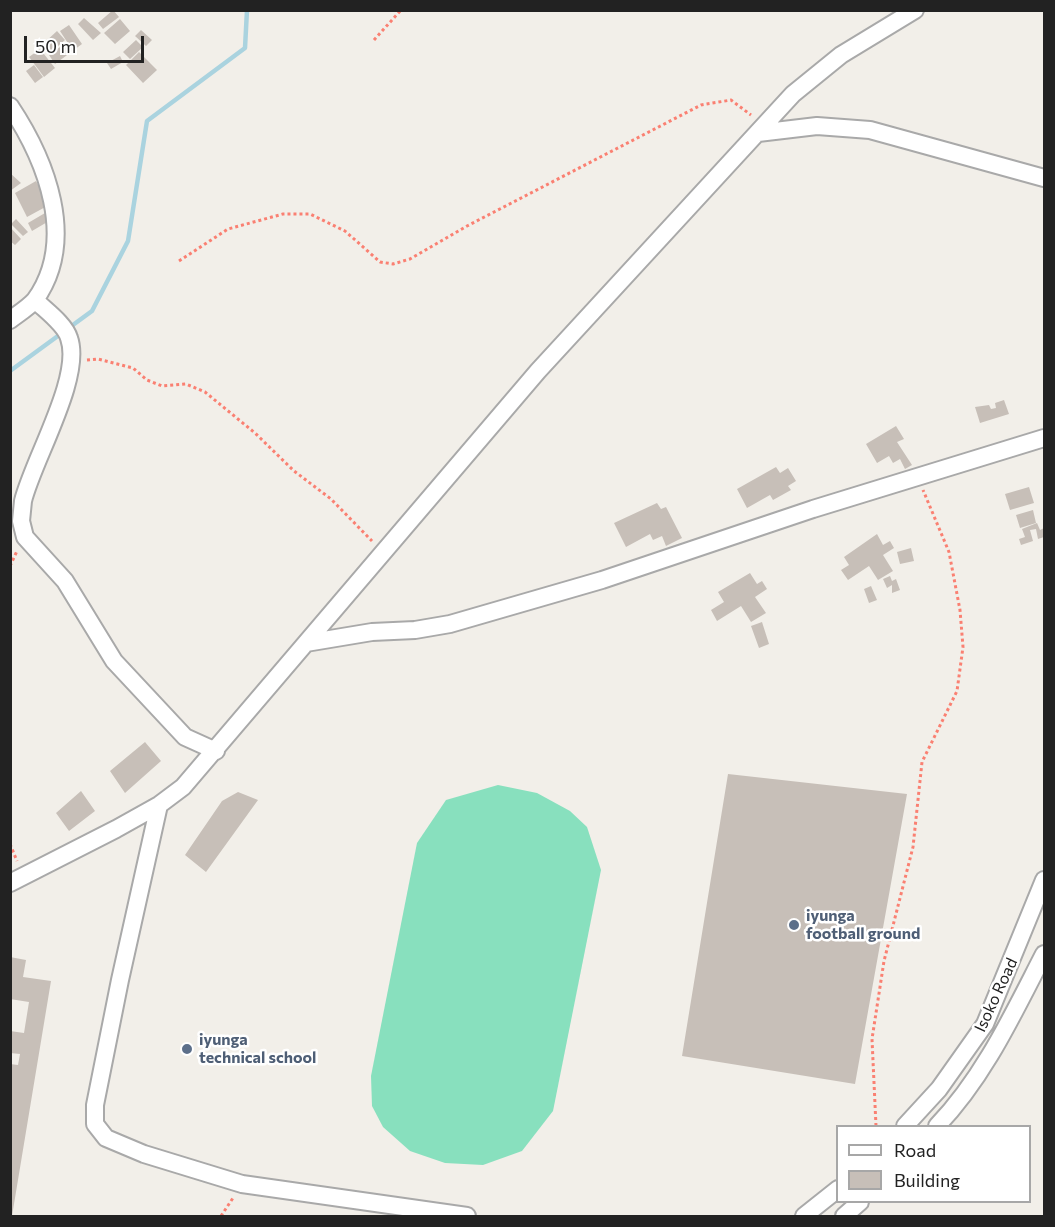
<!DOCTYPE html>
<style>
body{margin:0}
#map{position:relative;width:1055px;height:1227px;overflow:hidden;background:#f2efe9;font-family:Commissioner,sans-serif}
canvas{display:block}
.frame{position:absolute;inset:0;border:12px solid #222;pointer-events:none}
.legend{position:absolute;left:836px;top:1125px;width:195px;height:78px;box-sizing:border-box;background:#fff;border:2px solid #a7a7a7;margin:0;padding:8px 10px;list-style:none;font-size:18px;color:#222}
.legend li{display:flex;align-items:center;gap:12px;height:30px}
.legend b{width:30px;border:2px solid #a7a7a7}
.scale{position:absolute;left:24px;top:36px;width:120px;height:27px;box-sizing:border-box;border:3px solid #222;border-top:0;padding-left:8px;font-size:18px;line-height:21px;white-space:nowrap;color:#222;-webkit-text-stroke:4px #fff;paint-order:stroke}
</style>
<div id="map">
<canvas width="1055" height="1227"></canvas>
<div class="frame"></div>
<ul class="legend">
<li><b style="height:8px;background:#fff"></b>Road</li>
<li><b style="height:16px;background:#c7bfb8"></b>Building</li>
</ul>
<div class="scale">50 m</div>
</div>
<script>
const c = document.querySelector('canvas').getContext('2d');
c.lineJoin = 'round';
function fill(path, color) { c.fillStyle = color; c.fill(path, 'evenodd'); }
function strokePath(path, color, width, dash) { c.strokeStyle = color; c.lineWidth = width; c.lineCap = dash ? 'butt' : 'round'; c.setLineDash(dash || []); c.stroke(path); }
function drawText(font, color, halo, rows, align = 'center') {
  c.font = font + ' Commissioner,sans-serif'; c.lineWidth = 5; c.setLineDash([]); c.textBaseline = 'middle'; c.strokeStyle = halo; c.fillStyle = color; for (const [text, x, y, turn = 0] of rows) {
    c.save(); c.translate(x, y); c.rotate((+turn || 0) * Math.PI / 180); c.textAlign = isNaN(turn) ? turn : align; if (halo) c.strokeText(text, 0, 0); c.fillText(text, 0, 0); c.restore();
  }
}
fill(new Path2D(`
 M 498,785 L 537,793 L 570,811 L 587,827 L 601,870 L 553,1111 L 522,1151 L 483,1165 L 445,1163 L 410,1151 L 383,1127 L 372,1106 L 371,1076 L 417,843 L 446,800 Z`), '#88e0be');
strokePath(new Path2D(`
 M 10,371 L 92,311 L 128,241 L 147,121 L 245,48 L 247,10`), '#aad3df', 4.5);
fill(new Path2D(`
 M 113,10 L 119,17 L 103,29 L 98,23 Z
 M 84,18 L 101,33 L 93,40 L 78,24 Z
 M 120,19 L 130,31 L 115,44 L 104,33 Z
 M 69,25 L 82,44 L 55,64 L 49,55 L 67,42 L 71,48 L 60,31 Z
 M 141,30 L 152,40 L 146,46 L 135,36 Z
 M 57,31 L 65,40 L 51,52 L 44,43 Z
 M 136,40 L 143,47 L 130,59 L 123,52 Z
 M 40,49 L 55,68 L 44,77 L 29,57 Z
 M 139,52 L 157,70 L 143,83 L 126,65 Z
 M 120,56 L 123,62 L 111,69 L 107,63 Z
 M 34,65 L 43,77 L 35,83 L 26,71 Z
 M 10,173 L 21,183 L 10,191 Z
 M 36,181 L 49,205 L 27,217 L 15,193 Z
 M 45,213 L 49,221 L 32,231 L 28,223 Z
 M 16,219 L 28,232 L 23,236 L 11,224 Z
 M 10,227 L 21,239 L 15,245 L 10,241 Z
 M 1004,400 L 1009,414 L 980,423 L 975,407 L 989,405 L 991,409 L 996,408 L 995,403 Z
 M 896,426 L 904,439 L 897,442 L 912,465 L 905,469 L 900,459 L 893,463 L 889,456 L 877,463 L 866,444 Z
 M 776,467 L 780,473 L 788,468 L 796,481 L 788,486 L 791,490 L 773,500 L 770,495 L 747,508 L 737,489 Z
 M 1029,487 L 1034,503 L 1010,510 L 1005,494 Z
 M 657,503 L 661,509 L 666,507 L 682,538 L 666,546 L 662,536 L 653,540 L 650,534 L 626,547 L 614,523 Z
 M 1033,510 L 1036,523 L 1020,528 L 1016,515 Z
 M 1037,523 L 1040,530 L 1044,528 L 1044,537 L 1038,539 L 1036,529 L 1030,530 L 1033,541 L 1021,545 L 1019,539 L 1025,537 L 1022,529 Z
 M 877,534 L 883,545 L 890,541 L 894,548 L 883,555 L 893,571 L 878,580 L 869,566 L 848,580 L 841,570 L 849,565 L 844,557 Z
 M 911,548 L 914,561 L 900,564 L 897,552 Z
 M 750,573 L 757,584 L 762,581 L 767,589 L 755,597 L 766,613 L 751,622 L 741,606 L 717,621 L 711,610 L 724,602 L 718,592 Z
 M 890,576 L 892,581 L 896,579 L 900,590 L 892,593 L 892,585 L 887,588 L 883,579 Z
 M 871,586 L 877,600 L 869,603 L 864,589 Z
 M 762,622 L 769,644 L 759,648 L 751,626 Z
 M 145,742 L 161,761 L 125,793 L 110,771 Z
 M 728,774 L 907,794 L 855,1084 L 682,1056 Z
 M 81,791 L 95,811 L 69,831 L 56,813 Z
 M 238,792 L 258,800 L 206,872 L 185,855 L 222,801 Z
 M 10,957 L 26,960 L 23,977 L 51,981 L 12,1216 L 10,1064 L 18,1065 L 20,1054 L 10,1053 L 10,1031 L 24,1033 L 29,1002 L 10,999 Z`), '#c7bfb8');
const minor = new Path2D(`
 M 10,106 C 46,160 78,240 35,300 C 29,307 18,314 10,320
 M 758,133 L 817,126 L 870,130 L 1044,178
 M 35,300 C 45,310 65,324 69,338 C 83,377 33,460 23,501 L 21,521 L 25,537 L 65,581 L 114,661 L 185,737 L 216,751
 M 306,643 L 372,632 L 415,630 L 450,624 L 602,580 L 813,509 L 1044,438
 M 159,805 L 120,980 L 95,1105 L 95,1124 L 106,1138 L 144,1154 L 242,1184 L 467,1216
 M 10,883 L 116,829 L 159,805 L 183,787 L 538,371 L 793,94 L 841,55 L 915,10
 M 905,1126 L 939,1089 L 985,1024 L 1044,880
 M 937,1126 C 984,1077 1013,1014 1044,954
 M 804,1216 L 838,1189
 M 844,1216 L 860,1202`);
strokePath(minor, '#a9a9a9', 20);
strokePath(new Path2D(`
 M 374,40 L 401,10
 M 179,261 L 228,229 L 283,214 L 310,214 L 345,231 L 380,262 L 393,264 L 410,259 L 467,226 L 701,105 L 731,100 L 751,115
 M 87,360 L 98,359 L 133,368 L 147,380 L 162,386 L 186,384 L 205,392 L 255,433 L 294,471 L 331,499 L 372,541
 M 10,566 L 17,551
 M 10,844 L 17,861
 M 876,1126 L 872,1039 L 884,961 L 913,847 L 922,762 L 957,691 L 963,647 L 960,610 L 949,552 L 923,490
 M 221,1216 L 233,1198`), '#fa8072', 3, [3, 3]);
strokePath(minor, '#fff', 16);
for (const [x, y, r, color] of [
 [794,925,6,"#5c6f8a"],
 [187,1049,6,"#5c6f8a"]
]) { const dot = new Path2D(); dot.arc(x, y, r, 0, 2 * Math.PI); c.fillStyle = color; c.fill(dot); strokePath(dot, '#fff', 2); }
drawText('bold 16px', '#4e5e75', '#fff', [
 ["iyunga",806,916],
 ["football ground",806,934],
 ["iyunga",199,1040],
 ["technical school",199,1058]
], 'left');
drawText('16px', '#222', '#fff', [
 ["Isoko Road",996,995,-65]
]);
</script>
